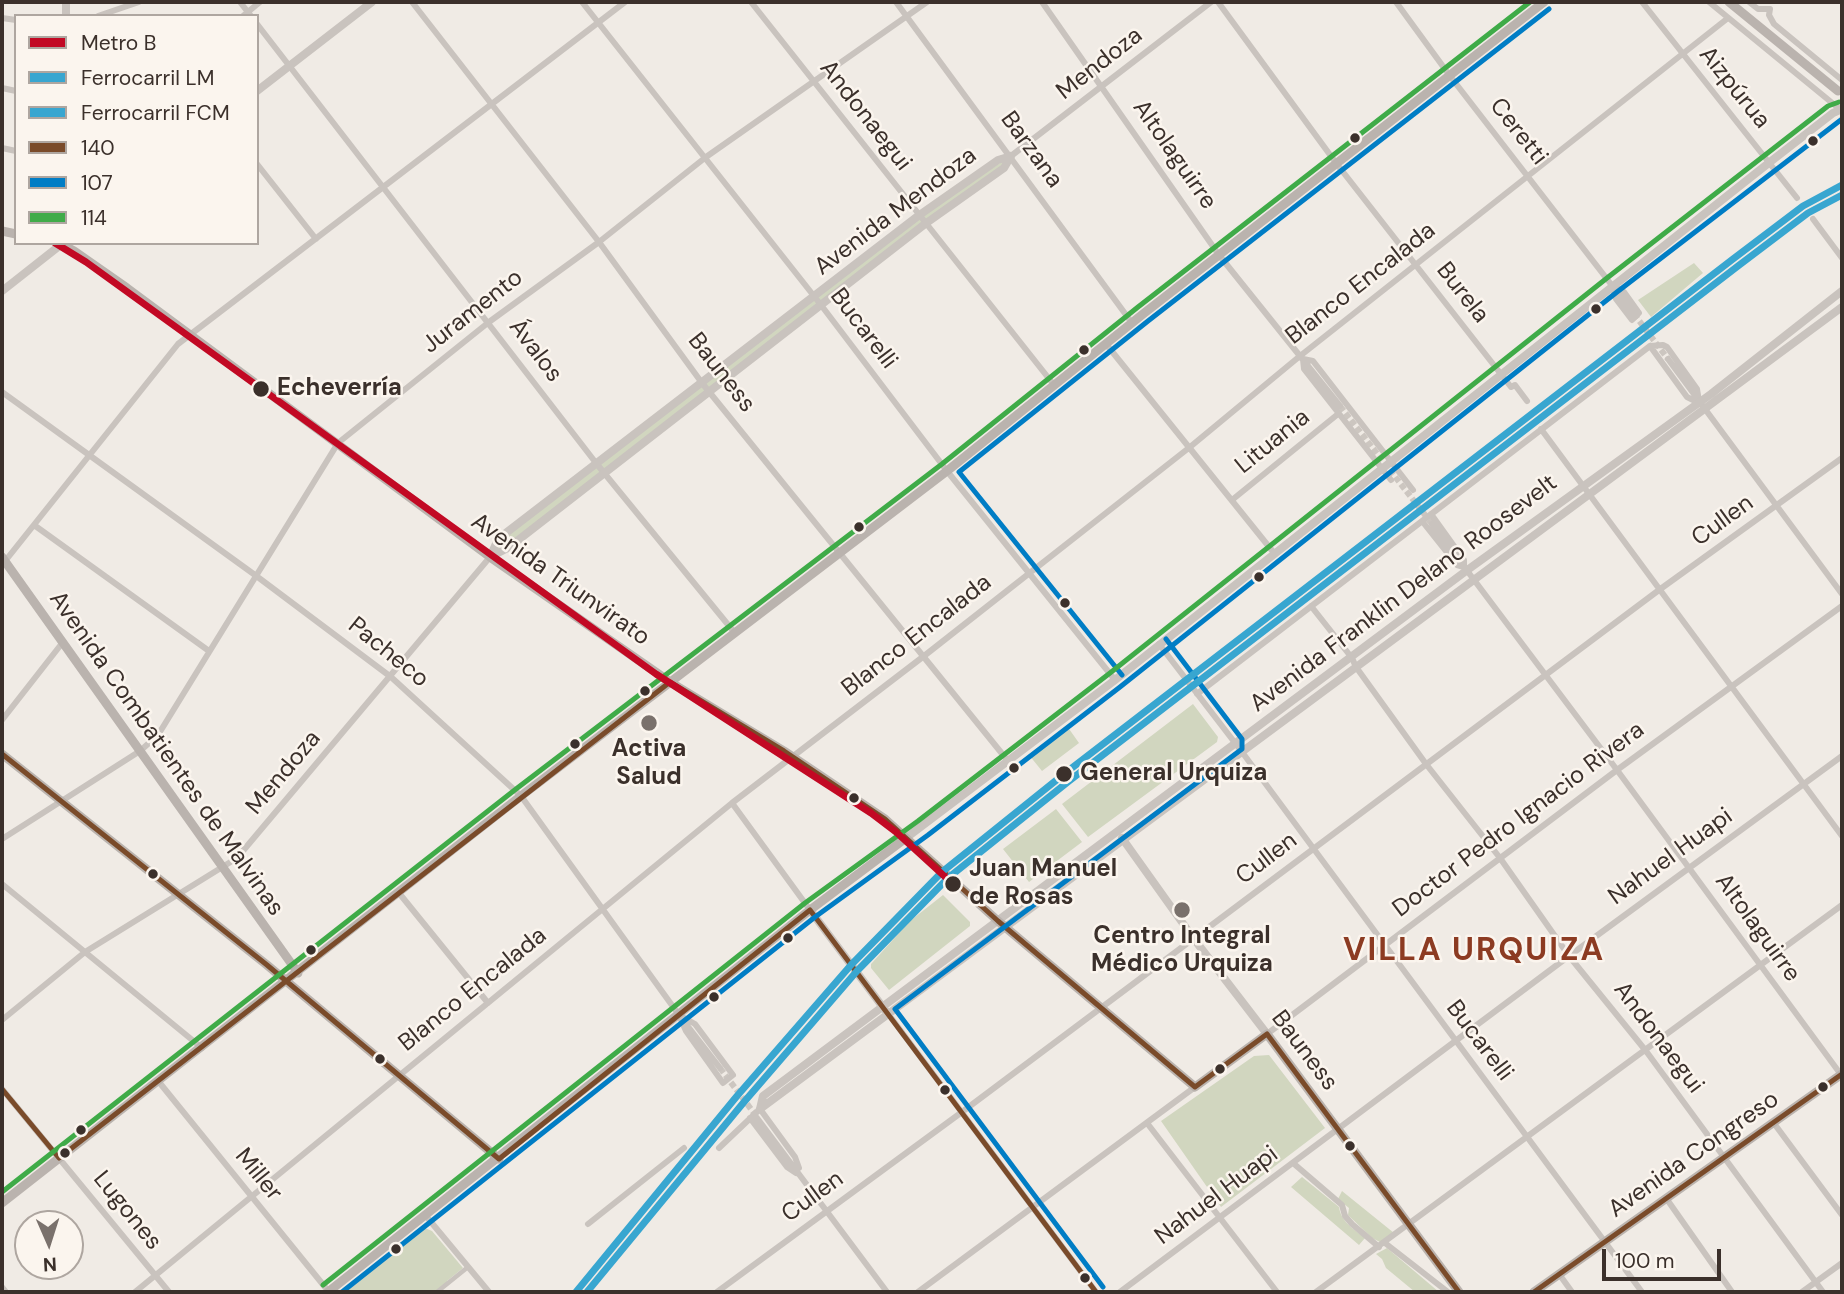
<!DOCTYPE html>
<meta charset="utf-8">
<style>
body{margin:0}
#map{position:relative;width:1844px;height:1294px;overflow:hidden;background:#f0ebe5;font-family:"DM Sans",sans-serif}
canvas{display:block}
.frame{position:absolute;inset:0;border:4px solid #3b302b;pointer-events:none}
.legend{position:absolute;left:14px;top:14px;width:245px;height:231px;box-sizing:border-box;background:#fbf5ee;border:2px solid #aea6a0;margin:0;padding:9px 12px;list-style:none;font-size:21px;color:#3b302b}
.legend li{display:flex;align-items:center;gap:14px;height:35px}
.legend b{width:35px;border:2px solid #aea6a0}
.north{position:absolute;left:14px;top:1210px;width:70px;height:70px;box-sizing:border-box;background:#fbf5ee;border:2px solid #aea6a0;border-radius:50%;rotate:177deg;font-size:19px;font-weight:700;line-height:28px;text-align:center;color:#3b302b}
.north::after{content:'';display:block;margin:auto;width:24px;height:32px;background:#7a716c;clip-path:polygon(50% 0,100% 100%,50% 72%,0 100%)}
.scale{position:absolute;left:1602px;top:1249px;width:119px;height:32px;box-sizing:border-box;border:4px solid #3b302b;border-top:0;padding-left:9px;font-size:21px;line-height:24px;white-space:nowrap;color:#3b302b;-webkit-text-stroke:5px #fbf5ee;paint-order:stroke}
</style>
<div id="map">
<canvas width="1844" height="1294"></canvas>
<div class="frame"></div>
<ul class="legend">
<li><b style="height:9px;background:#c20924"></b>Metro B</li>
<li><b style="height:9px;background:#38a6d0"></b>Ferrocarril LM</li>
<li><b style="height:9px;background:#38a6d0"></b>Ferrocarril FCM</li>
<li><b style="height:9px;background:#7a4b2a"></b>140</li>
<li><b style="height:9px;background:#007dc5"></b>107</li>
<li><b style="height:9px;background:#3fab48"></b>114</li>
</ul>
<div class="north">N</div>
<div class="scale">100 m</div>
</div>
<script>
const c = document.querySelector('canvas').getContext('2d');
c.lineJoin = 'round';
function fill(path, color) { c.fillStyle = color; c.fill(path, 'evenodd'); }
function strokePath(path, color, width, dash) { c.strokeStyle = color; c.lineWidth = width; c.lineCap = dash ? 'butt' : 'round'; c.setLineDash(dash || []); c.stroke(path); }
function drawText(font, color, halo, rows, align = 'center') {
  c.font = font + ' "DM Sans",sans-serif'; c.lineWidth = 5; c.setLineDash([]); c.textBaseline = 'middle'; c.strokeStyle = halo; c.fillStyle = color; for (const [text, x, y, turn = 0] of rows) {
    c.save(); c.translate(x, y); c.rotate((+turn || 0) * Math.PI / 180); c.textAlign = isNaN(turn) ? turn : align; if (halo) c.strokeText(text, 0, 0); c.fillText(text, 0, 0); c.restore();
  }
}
fill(new Path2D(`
 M 1011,156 L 1004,168 L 490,557 L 498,539 L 918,216 Z
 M 1694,263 L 1703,273 L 1651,317 L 1638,300 Z
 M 1193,704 L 1218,737 L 1217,742 L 1088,837 L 1062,804 Z
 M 1067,726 L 1079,743 L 1042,771 L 1029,755 Z
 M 1056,809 L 1082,842 L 1029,882 L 1003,849 Z
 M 943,895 L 970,922 L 970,926 L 889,990 L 871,968 L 871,964 L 910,921 Z
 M 1269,1055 L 1325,1128 L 1221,1207 L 1161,1121 L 1254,1056 Z
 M 1302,1177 L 1339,1207 C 1341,1222 1354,1229 1365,1238 L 1359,1245 L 1291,1187 Z
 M 1342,1191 L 1394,1233 L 1380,1242 L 1372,1238 L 1348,1215 L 1349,1208 L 1338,1199 Z
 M 425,1228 L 432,1231 L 463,1268 L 447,1281 L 448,1284 L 437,1292 L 342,1292 Z
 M 1387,1248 L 1439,1292 L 1415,1292 L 1386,1268 L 1382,1259 L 1376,1254 Z`), '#d1d6bf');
strokePath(new Path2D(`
 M 1634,314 L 1668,359
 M 1340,406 L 1432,524
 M 720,1068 L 757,1117`), '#ccc6c0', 6, [6, 3]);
strokePath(new Path2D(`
 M 437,1292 L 468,1267`), '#c9c3be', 4.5);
strokePath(new Path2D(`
 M 240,2 L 251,16
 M 412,2 L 599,242 L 702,383 L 1008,761
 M 582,2 L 821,305 L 947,471 L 1115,680
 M 751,2 L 1054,385
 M 896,2 L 1132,323
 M 1042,2 L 1219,255 L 1340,406
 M 1218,2 L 1336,163 L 1511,387 L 1515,385 L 1527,401
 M 1396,2 L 1450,76 L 1634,314
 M 1642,2 L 1797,198
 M 1709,2 L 1842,111
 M 1749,2 L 1758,9 L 1770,9
 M 1770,9 L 1769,15 L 1774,24 L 1842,80
 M 98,16 L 139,2
 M 243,16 L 260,2
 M 2,18 L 16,20
 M 257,24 L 596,463 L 734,632
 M 2,88 L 16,91
 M 2,148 L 16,151
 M 1011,156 L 1211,2
 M 257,164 L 316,239
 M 1813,219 L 1842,258
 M 1612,285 L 1624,292 L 1639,313 L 1632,320 L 1616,299 Z
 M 1106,344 L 1274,553
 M 1650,346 L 1663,345 L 1667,347 L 1697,389 L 1699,401
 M 1650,346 L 1687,397 L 1697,402
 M 1668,359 L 1842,594
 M 2,392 L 255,575 L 391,677 L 521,796 L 679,1015 L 720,1068
 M 1541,429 L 1842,836
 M 1391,480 L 1304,369 L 1303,359 L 1313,361 L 1413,490
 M 1232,500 L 1338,414
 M 1431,514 L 1464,560 L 1464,567
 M 1422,521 L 1457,565 L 1464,567
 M 1432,524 L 1617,770 L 1842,1076
 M 34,525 L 209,651
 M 2,565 L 178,344 L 625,2
 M 1311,606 L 1352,658 L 1356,667 L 1426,764 L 1500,858 L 1569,956 L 1646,1051 L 1823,1292
 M 1159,644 L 1242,752 L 1642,1292
 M 1197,694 L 1650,346
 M 2,720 L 63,642
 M 732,803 L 810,910
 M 2,839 L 140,751 L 158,735 L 338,443 L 489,322 L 599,242 L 706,157 L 927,2
 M 2,884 L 202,1048
 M 399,893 L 488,1003
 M 679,1015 L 695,1024 L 733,1075 L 723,1083 L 686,1031 Z
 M 889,1015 L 1096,1292
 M 2,1020 L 85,952 L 237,858 L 490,557
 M 1267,1034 L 1617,770 L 1842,606
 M 159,1082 L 329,1292
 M 2,1089 L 169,1292
 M 750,1118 L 787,1167 L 796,1173
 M 757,1118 L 887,1292
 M 1773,1122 L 1842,1215
 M 1147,1123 L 1277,1292
 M 719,1148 L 760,1109 L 795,1157 L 799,1168
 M 1293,1163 L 1342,1205 L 1345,1216 L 1352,1224 L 1379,1247
 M 1666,1198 L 1732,1292
 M 426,1216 L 489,1292
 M 588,1224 L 684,1148
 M 1385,1243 L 1448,1292
 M 1559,1274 L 1572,1292
 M 2,1287 L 6,1292
 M 135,1292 L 732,803 L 924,656 L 1190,447 L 1300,356 L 1728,18
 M 717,1292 L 962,1112 L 1659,590 L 1842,458
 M 918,1292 L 1195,1087
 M 1120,1292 L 1569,956 L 1842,756
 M 1316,1292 L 1842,905
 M 1802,1292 L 1842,1263`), '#c9c3be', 6);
strokePath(new Path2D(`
 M 66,16 L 66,2
 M 257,91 L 372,2
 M 2,291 L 63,243
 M 490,557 L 498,539 L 918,216 L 998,160 L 1011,156
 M 490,557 L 508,548 L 925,224 L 1004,168 L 1011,156
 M 906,838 L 1115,680 L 1770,162 L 1833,113 L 1842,109
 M 1122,838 L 1194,939 L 1267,1034
 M 810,910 L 885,1010
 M 760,1109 L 763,1096 L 1466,571 L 1711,394 L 1842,291
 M 760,1109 L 1842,307`), '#c9c3be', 8);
strokePath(new Path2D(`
 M 1729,2 L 1838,91
 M 2,231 L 16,234
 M 59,243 L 74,251 L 127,288 L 490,557 L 670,682 L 784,751 L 885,819 L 998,921 L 1195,1087 L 1267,1034 L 1459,1292
 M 2,557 L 298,973
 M 2,754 L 267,965 L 499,1159
 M 2,1203 L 521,796 L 947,471 L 1143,314 L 1544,2
 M 328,1292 L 810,910 L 906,838
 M 1534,1292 L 1842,1074`), '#bab3ae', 9);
strokePath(new Path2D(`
 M 2,754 L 267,965 L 499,1159 L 810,910 L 1096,1292
 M 2,1089 L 59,1158 L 670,682 L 784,751 L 885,819 L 998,921 L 1195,1087 L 1267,1034 L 1459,1292
 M 1534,1292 L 1842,1074`), '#7a4b2a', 5);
strokePath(new Path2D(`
 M 1122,675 L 959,472 L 1148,321 L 1549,9
 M 1103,1287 L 895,1009 L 1242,749 L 1242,739 L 1166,639
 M 342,1292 L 815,917 L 928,835 L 1120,687 L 1617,292 L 1842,119`), '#007dc5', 5);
strokePath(new Path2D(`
 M 2,1192 L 516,789 L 942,464 L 1138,307 L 1530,2
 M 323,1285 L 805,903 L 918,821 L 1110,673 L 1607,278 L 1828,106 L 1839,102`), '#3fab48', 5);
strokePath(new Path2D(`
 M 576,1292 L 737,1096 L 851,965 L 942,872 L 1064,774 L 1733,259 L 1803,206 L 1842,185`), '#38a6d0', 7);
strokePath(new Path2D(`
 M 587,1292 L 744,1102 L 857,971 L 948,878 L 1069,781 L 1738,266 L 1808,213 L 1842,195`), '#38a6d0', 7);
strokePath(new Path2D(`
 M 55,243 L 86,262 L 656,674 L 871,813 L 896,832 L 954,885`), '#c20924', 7);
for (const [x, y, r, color] of [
 [1355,138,6,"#3b302b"],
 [1813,141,6,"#3b302b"],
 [1596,309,6,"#3b302b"],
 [1084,350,6,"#3b302b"],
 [261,389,9,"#3b302b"],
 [859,527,6,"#3b302b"],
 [1259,577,6,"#3b302b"],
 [1065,603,6,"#3b302b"],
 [645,691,6,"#3b302b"],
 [649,723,9,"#7a716c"],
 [575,744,6,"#3b302b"],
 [1014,768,6,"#3b302b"],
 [1064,774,9,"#3b302b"],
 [854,798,6,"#3b302b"],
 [153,874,6,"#3b302b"],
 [953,884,9,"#3b302b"],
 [1182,910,9,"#7a716c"],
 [788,938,6,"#3b302b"],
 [311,950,6,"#3b302b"],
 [714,997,6,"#3b302b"],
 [380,1059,6,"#3b302b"],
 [1220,1069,6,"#3b302b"],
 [1823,1087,6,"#3b302b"],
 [945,1090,6,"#3b302b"],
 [81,1130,6,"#3b302b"],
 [1350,1146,6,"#3b302b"],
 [65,1153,6,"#3b302b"],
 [396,1249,6,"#3b302b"],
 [1085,1278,6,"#3b302b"]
]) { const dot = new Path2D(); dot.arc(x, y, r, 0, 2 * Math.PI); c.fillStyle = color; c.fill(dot); strokePath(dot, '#fbf5ee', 2.5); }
drawText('24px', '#3b302b', '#fbf5ee', [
 ["Mendoza",1100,64,-38],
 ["Aizpúrua",1734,88,51],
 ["Andonaegui",865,116,52],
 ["Ceretti",1518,132,52],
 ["Barzana",1031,150,54],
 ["Altolaguirre",1174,155,55],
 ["Avenida Mendoza",896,212,-37],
 ["Blanco Encalada",1361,284,-38],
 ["Burela",1462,293,52],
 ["Juramento",473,312,-38],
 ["Bucarelli",863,329,53],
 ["Ávalos",535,351,53],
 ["Bauness",721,373,52],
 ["Lituania",1273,442,-39],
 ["Cullen",1723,521,-36],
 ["Avenida Triunvirato",560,580,35],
 ["Avenida Franklin Delano Roosevelt",1404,594,-37],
 ["Blanco Encalada",917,636,-38],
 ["Pacheco",388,653,39],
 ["Avenida Combatientes de Malvinas",166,754,55],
 ["Mendoza",284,773,-50],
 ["Doctor Pedro Ignacio Rivera",1519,820,-37],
 ["Nahuel Huapi",1671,857,-36],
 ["Cullen",1267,859,-37],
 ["Altolaguirre",1757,928,54],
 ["Blanco Encalada",473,990,-39],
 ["Andonaegui",1658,1038,53],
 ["Bucarelli",1479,1041,53],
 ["Bauness",1304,1051,53],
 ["Avenida Congreso",1694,1155,-35],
 ["Miller",258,1175,51],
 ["Nahuel Huapi",1217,1196,-37],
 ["Cullen",813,1197,-36],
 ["Lugones",127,1211,51]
]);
drawText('bold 24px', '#3b302b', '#fbf5ee', [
 ["Echeverría",277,389],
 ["General Urquiza",1080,774],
 ["Juan Manuel",969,870],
 ["de Rosas",969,898]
], 'left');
drawText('bold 24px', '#3b302b', '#fbf5ee', [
 ["Activa",649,750],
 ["Salud",649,778],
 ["Centro Integral",1182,937],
 ["Médico Urquiza",1182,965]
]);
c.letterSpacing = '2px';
drawText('bold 32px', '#8c3b22', '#fbf5ee', [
 ["VILLA URQUIZA",1474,952]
]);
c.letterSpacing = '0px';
</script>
